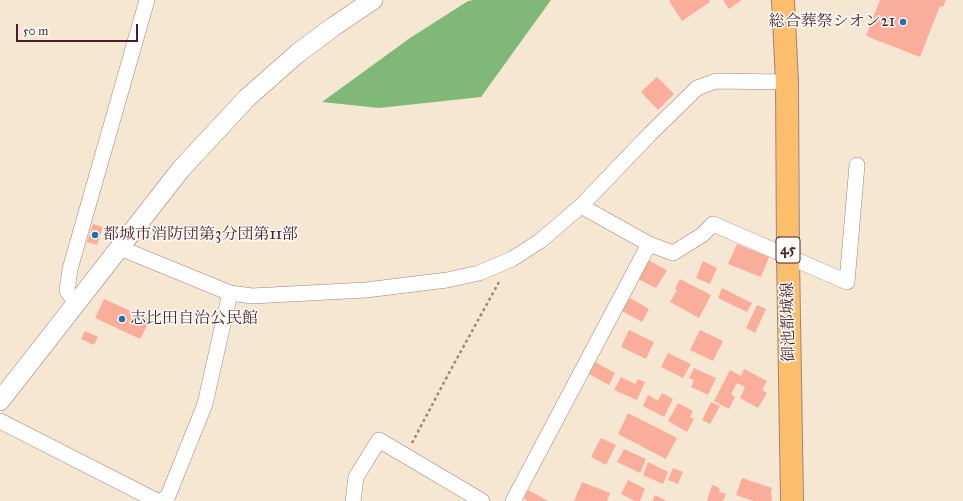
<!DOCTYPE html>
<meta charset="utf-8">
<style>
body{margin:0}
#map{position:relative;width:963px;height:501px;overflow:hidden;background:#f6e7d2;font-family:"IM FELL Great Primer",serif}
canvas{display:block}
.scale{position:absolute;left:16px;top:24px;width:122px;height:18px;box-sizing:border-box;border:2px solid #4a1f2b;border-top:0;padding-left:5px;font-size:12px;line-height:14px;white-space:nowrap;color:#4a1f2b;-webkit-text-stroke:3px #fdfcf7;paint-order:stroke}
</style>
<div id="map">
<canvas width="963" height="501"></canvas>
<div class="scale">50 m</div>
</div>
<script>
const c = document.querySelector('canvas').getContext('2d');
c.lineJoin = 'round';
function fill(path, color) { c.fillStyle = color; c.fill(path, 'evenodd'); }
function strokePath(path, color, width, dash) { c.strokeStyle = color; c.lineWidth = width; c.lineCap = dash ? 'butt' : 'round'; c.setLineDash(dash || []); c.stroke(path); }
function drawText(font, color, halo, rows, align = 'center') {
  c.font = font + ' "IM FELL Great Primer","Noto Serif JP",serif'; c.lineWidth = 3; c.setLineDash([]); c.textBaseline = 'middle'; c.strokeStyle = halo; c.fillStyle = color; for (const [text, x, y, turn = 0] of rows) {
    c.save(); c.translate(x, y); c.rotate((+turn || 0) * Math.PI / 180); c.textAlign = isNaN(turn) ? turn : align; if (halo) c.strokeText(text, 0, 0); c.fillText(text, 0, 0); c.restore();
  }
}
fill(new Path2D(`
 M 474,0 L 551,0 L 481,97 L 379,108 L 322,102 L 410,38 L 468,1 Z`), '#80b977');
fill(new Path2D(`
 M 671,0 L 709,0 L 710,2 L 682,21 L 669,1 Z
 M 723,0 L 742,0 L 729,9 Z
 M 880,0 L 946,0 L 943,7 L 940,6 L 920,57 L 866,36 Z
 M 657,77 L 674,94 L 658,110 L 641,92 Z
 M 93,224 L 103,227 L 97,245 L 87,242 Z
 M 737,244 L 769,257 L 761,277 L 728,264 Z
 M 646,259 L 667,270 L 656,288 L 636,278 Z
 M 703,261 L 717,268 L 710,284 L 696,278 Z
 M 680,279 L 711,295 L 699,318 L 670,302 L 677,290 L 675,289 Z
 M 722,288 L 752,303 L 747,312 L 718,298 Z
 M 630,298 L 649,309 L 642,322 L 622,311 Z
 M 104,299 L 150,320 L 140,339 L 95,318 Z
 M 757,305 L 766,309 L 755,333 L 746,328 Z
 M 629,330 L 654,342 L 646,359 L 621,347 Z
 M 700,330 L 723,341 L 713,361 L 690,350 Z
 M 85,331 L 98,337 L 94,345 L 81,339 Z
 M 668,353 L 691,364 L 683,378 L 661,367 Z
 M 595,362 L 615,373 L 609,385 L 589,374 Z
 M 694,368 L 716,378 L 708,395 L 691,387 L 694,380 L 689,378 Z
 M 744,369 L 767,381 L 762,390 L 767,393 L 758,408 L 740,398 L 745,387 L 737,383 L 731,394 L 735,397 L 729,409 L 714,401 L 730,370 L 741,376 Z
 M 621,377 L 635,384 L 638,379 L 645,382 L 637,400 L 614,390 Z
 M 662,393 L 673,399 L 664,417 L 643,406 L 648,395 L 658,401 Z
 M 711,402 L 720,406 L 710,424 L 702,420 Z
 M 678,403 L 693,411 L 690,417 L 694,419 L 687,432 L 668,421 Z
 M 628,413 L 677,438 L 666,459 L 618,434 Z
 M 601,438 L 616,445 L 606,465 L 591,457 Z
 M 624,449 L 646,459 L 640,473 L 617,462 Z
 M 648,462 L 668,472 L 663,484 L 643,475 Z
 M 673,468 L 683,472 L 678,484 L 668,480 Z
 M 742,478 L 772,488 L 771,491 L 772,501 L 754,501 L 736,495 Z
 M 628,480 L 645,489 L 640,501 L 635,501 L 621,494 Z
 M 582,482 L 610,493 L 607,501 L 574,501 Z
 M 712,485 L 720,488 L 719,492 L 726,494 L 723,501 L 707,501 Z
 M 528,490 L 548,501 L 527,501 L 524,499 Z
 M 655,495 L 667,501 L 652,501 Z`), '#fbad9b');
const minor = new Path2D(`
 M 581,206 L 649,244 L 673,253 L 702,235 L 713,224 L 847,282 L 857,165
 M 120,248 L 230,293 L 252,296 L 366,290 L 447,280 L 479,273 L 512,259 L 540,241 L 581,206 L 650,134 L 697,88 L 716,81 L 787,82
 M 76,303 L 67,291 L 70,269 L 147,0
 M 0,421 L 157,501
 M 161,501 L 168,496 L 205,404 L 230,293
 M 353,501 L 356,477 L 379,440 L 482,501
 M 513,501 L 649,244`);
const tertiary = new Path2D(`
 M 0,401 L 181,169 L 247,98 L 298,53 L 333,27 L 373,0`);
const primary = new Path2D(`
 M 783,0 L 787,82 L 788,257 L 792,501`);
strokePath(minor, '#a0837e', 16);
strokePath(tertiary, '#a0837e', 20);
strokePath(primary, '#a0837e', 24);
strokePath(new Path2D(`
 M 412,443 L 449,373 L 499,282`), '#a0837e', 2.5, [3, 3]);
strokePath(minor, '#fff', 15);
strokePath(tertiary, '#fff', 19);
strokePath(primary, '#fabe6d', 22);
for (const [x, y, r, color] of [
 [903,22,4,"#1f6fb2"],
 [95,235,4,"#1f6fb2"],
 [122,319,4,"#1f6fb2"]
]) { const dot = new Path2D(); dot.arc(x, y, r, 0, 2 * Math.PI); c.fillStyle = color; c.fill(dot); strokePath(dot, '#fdfcf7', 1.5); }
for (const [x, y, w] of [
 [788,250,24]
]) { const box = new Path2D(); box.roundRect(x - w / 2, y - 13, w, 26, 3); c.fillStyle = '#fdfcf7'; c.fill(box); strokePath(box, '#4a1f2b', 1); }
drawText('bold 15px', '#4a1f2b', null, [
 ["45",788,250]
]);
drawText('16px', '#4a1f2b', '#fdfcf7', [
 ["総合葬祭シオン21",895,22,"right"],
 ["都城市消防団第3分団第11部",103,235],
 ["志比田自治公民館",130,319]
], 'left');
drawText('16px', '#4a1f2b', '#fdfcf7', [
 ["御池都城線",789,322,-91]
]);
</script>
